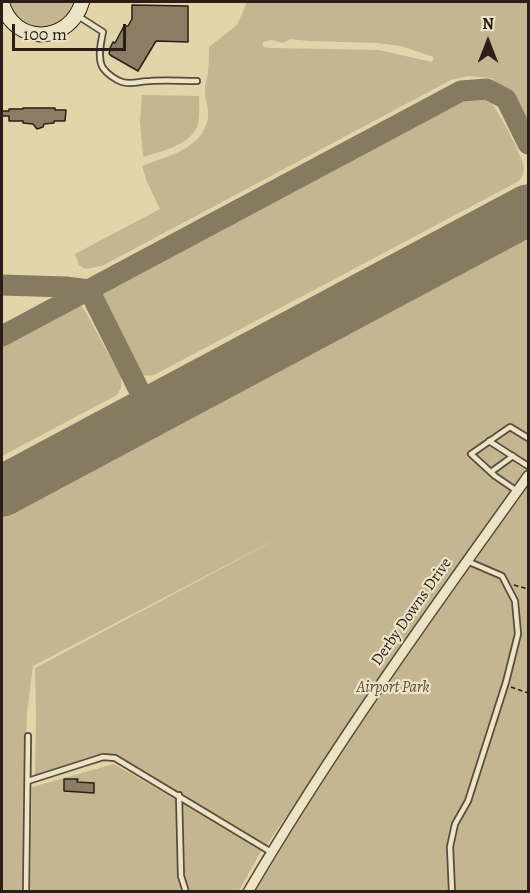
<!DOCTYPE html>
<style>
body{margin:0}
#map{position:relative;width:530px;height:893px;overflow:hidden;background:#e2d5a9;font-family:Alegreya,serif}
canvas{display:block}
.frame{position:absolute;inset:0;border:3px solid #2b1e17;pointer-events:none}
.north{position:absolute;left:458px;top:12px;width:60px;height:60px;-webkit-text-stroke:4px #ece4c7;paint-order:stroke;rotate:0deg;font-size:16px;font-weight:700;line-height:24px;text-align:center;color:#2b1e17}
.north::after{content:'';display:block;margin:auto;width:21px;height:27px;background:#2b1e17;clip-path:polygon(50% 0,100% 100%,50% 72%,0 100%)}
.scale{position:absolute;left:12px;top:24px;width:114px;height:27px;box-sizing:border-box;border:3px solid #2b1e17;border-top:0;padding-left:8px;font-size:18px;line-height:21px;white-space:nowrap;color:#2b1e17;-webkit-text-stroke:4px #ece4c7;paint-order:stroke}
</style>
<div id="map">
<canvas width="530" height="893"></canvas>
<div class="frame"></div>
<div class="north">N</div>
<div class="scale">100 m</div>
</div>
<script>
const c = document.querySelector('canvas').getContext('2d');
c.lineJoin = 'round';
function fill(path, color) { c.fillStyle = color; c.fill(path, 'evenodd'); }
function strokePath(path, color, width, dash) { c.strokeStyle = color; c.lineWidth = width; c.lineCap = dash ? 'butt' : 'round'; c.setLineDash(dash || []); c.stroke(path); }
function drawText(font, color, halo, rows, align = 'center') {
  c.font = font + ' Alegreya,serif'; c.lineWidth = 4.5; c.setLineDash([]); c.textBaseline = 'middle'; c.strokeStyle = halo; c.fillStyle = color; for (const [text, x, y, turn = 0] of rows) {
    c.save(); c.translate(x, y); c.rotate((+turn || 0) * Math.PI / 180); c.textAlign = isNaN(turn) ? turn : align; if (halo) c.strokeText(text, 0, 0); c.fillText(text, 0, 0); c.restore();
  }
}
fill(new Path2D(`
 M 7,2 L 75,2 C 73,7 71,14 66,19 C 53,31 30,31 17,18 C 13,14 10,7 7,2 Z
 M 247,2 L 528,2 L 528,127 L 511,96 L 492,78 L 468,76 L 451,80 L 102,266 L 85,269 L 79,265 L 75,254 L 160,209 L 147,182 L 142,166 C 167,156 202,150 208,118 C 209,108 205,99 205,90 C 205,84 208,77 208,71 C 209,63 209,55 209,47 L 237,25 ZM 290,39 L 309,41 L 377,43 L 401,46 L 434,57 L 432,62 L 379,50 L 272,48 L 263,47 L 263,42 L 272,40 L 283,43 Z
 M 473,94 C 480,95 485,96 490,101 C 497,109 524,158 524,168 C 524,173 522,177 519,181 L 154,375 C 146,377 140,375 134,368 L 102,305 L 100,297 L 104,288 L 456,99 Z
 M 142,95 L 199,96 C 199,104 200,116 198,124 C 193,144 160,152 143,157 L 140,121 Z
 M 528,237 L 528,891 L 255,891 L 311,798 L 304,790 L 266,846 L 116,761 L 107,761 L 35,780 L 36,715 L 35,668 L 294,530 L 33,666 L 27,713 L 22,891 L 2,891 L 2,517 Z
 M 70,304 L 82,306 L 85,311 L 121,377 L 121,388 L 117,395 L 2,456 L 2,339 Z
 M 114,764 L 262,849 L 239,891 L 30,892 L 32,787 Z`), '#c3b690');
strokePath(new Path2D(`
 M 2,285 L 66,287 L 89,290 L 150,412
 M 2,336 L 461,91 L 487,89 L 506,99 L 528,144`), '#867a60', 21);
strokePath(new Path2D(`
 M 2,491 L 528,210`), '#867a60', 51);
const building = new Path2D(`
 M 132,5 L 188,6 L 188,42 L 156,41 L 138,71 L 110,55 L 109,53 L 110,51 L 109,50 L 113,42 L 115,43 L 124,26 L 128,26 L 132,19 Z
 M 23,108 L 55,108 L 55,110 L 66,110 L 65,121 L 54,121 L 54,123 L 44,124 L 43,127 L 37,129 L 33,124 L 23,123 L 23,121 L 9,121 L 9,116 L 2,116 L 2,111 L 9,111 L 9,109 L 23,109 Z
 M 64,779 L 78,779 L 77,782 L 94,783 L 94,793 L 64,791 Z`);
fill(building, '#8a7d63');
strokePath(building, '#2b1e17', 1.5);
const service = new Path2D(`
 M 78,16 L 103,32 C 101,42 97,59 103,68 C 107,74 116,80 122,82 C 131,85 141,81 150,81 C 165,80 181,81 197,81
 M 489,441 L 528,466
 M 491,472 L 513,456
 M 517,491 L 495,476 L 471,454 L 510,427 L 528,438
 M 28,781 L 103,757 L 115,758 L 271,852
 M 179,795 L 181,876 L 186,892
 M 26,892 L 28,736
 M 452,892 L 450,847 L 455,824 L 468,801 L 506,682 L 518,634 L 515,601 L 502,576 L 467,561`);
const minor = new Path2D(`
 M 248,892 C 333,747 431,611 528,476`);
const secondary = new Path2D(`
 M 2,3 C 14,46 70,44 82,2`);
strokePath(service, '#594c3c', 8);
strokePath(minor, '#594c3c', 12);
strokePath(secondary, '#2b1e17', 16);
strokePath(new Path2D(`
 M 514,585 L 528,589
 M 511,687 L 528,693`), '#2b1e17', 1.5, [4.5, 3]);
strokePath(service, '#ece4c7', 4.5);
strokePath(minor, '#ece4c7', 9);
strokePath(secondary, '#ece4c7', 14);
drawText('16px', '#2b1e17', '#ece4c7', [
 ["Derby Downs Drive",412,612,-55]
]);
drawText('italic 16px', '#594c3b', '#ece4c7', [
 ["Airport Park",393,688]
]);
</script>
